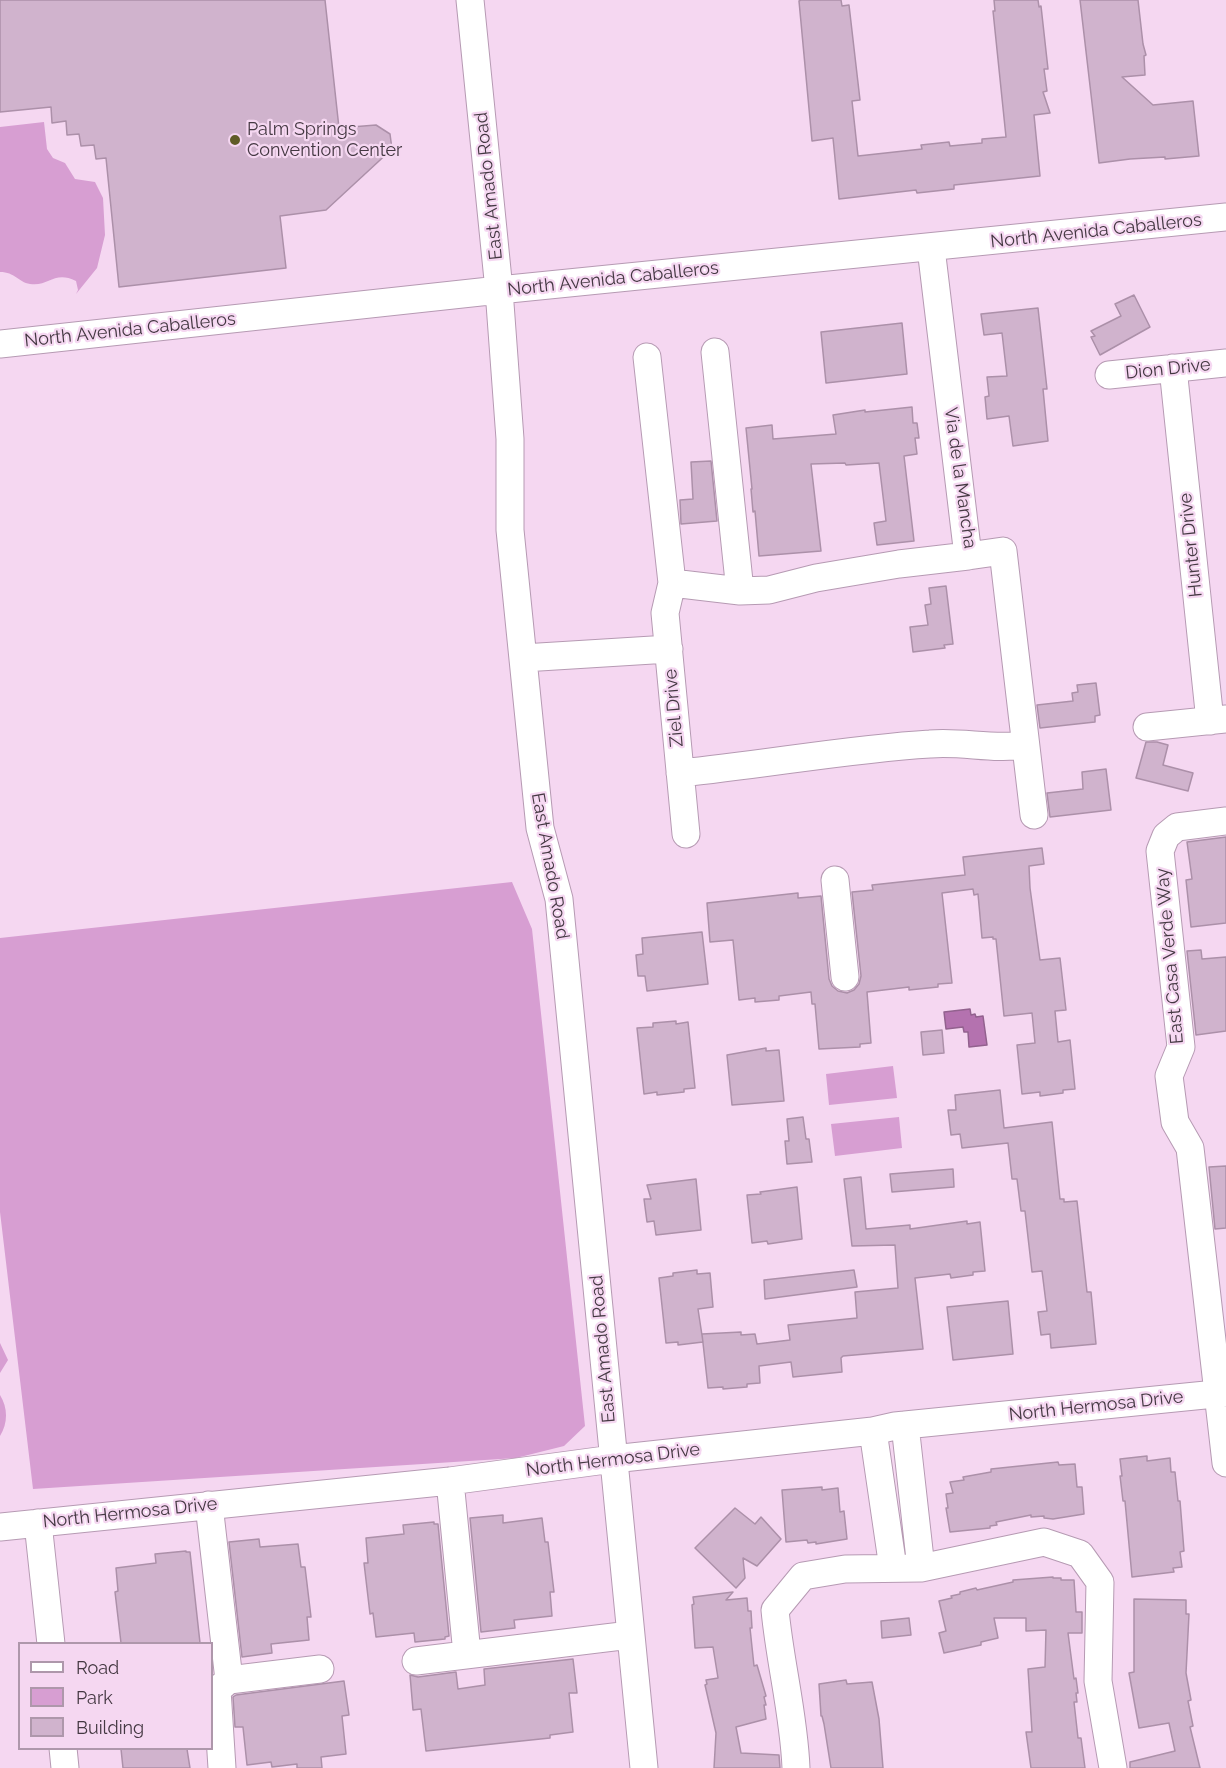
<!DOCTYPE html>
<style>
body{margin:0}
#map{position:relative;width:1226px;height:1768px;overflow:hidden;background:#f5d7f1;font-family:Raleway,sans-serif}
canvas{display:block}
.legend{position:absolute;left:18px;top:1642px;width:195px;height:108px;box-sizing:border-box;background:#f5d7f1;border:2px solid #ae97ab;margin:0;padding:8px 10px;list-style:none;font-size:18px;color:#443842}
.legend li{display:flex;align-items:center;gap:12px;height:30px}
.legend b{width:30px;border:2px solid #ae97ab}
</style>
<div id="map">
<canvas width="1226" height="1768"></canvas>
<ul class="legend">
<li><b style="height:8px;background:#fff"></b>Road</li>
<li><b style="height:16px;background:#d79ed2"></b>Park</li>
<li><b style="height:16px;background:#d0b3cd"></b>Building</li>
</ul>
</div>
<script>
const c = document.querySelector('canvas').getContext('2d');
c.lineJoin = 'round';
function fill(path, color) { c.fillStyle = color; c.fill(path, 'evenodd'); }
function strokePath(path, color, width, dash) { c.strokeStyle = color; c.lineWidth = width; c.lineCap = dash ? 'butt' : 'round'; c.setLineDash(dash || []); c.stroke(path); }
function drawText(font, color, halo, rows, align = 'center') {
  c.font = font + ' Raleway,sans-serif'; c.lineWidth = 4.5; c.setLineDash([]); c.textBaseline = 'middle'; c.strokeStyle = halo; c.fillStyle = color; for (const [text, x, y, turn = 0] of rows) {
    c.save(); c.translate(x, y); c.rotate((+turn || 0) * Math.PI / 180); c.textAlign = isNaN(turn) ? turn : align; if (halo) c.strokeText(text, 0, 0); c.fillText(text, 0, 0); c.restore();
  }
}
fill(new Path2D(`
 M 44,122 L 47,149 L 53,158 L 65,163 L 75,179 L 95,182 L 103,198 L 105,235 L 97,268 L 76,294 L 78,290 L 76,281 C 54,270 49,287 30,284 C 18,282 15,272 0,272 L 0,127 Z
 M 512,882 L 532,929 L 585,1426 L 564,1446 L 516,1458 L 33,1489 L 0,1212 L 0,938 Z
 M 893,1066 L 897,1098 L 829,1105 L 826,1074 Z
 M 899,1117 L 902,1148 L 835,1156 L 831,1124 Z
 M 0,1343 L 8,1360 L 0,1373 Z
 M 0,1395 C 8,1408 8,1423 0,1436 Z`), '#d79ed2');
const water = new Path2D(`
 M 970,1009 L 971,1015 L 975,1014 L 976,1017 L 983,1016 L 987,1045 L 969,1047 L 968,1032 L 964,1032 L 963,1027 L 946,1029 L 944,1012 Z`);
fill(water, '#b472af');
strokePath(water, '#92618e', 1.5);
const building = new Path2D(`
 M 0,0 L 325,0 L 339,128 L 376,125 L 390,134 L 392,149 L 326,210 L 280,216 L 286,268 L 119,287 L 106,158 L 96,159 L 94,145 L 81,146 L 79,134 L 67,135 L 66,121 L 52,123 L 51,107 L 0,112 Z
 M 801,0 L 841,0 L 842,6 L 849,5 L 860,100 L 852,101 L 858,156 L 922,149 L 921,145 L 949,142 L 950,146 L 982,143 L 982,139 L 1006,137 L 993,11 L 995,11 L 994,0 L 1038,0 L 1039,7 L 1041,6 L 1048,69 L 1044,69 L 1047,91 L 1043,92 L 1050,113 L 1034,115 L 1040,176 L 954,185 L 954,189 L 917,193 L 916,190 L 839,199 L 833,138 L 812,141 L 799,1 Z
 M 1080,0 L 1138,0 L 1143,44 L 1146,55 L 1144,56 L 1145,75 L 1122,77 L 1153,105 L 1193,101 L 1199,156 L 1165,159 L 1165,157 L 1130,159 L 1099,163 Z
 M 1134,295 L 1150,327 L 1100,355 L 1091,337 L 1095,336 L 1091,331 L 1121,316 L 1115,304 Z
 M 1038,308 L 1047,389 L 1043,389 L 1048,441 L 1013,446 L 1009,416 L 987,419 L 985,397 L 989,396 L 987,377 L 1007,376 L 1002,333 L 984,335 L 981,314 Z
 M 902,323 L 907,374 L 826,383 L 821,332 Z
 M 912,407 L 913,423 L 917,423 L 919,438 L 915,438 L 917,454 L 904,456 L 914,541 L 877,545 L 874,523 L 886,521 L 879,463 L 846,465 L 845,463 L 811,464 L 821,551 L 759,556 L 755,511 L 753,512 L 751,489 L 752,489 L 746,428 L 772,425 L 773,439 L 836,434 L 833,415 L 865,410 L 865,412 Z
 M 711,461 L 717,521 L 681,524 L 680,500 L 693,499 L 691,462 Z
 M 946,586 L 953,644 L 944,645 L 945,648 L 913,652 L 910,627 L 928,625 L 925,605 L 931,604 L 929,588 Z
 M 1096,683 L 1100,715 L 1095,716 L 1095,722 L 1040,728 L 1037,705 L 1073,701 L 1072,693 L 1078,692 L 1077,685 Z
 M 1146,742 L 1157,742 L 1168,745 L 1163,765 L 1193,773 L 1188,791 L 1136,778 Z
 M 1106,769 L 1111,810 L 1050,817 L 1047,793 L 1083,789 L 1082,772 Z
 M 1226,837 L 1226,923 L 1191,927 L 1186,880 L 1192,879 L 1187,842 Z
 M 1042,848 L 1044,864 L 1029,866 L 1030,888 L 1040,960 L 1060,958 L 1066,1010 L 1055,1011 L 1058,1042 L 1070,1040 L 1075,1089 L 1063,1090 L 1063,1093 L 1040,1096 L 1040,1092 L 1022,1094 L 1017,1045 L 1035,1043 L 1032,1013 L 1004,1016 L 996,939 L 993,939 L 993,937 L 982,938 L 978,894 L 974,895 L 973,889 L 942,893 L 952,983 L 938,984 L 938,987 L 909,990 L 909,987 L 867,992 L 871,1043 L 860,1044 L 860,1047 L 819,1049 L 815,1004 L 812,1004 L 811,992 L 779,996 L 779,1000 L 755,1002 L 755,998 L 739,1000 L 733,940 L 710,942 L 707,903 L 798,893 L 798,898 L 821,896 L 829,979 L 832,986 L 838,991 L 847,993 L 854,990 L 859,984 L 861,976 L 852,892 L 873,890 L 872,885 L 965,875 L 963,857 Z
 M 702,932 L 708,984 L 647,991 L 645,976 L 638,976 L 636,955 L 643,954 L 642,938 Z
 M 1201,950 L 1202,959 L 1226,957 L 1226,1031 L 1196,1035 L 1187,951 Z
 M 676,1021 L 676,1024 L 688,1022 L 695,1088 L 684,1089 L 684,1092 L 657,1095 L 657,1092 L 644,1094 L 637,1028 L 653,1027 L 653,1023 Z
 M 942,1030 L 944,1053 L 923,1055 L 921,1032 Z
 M 766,1048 L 766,1051 L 779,1050 L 784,1101 L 732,1105 L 727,1055 Z
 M 1000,1090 L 1004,1128 L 1052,1122 L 1060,1199 L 1064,1199 L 1064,1202 L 1077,1201 L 1087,1292 L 1091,1292 L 1096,1344 L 1051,1348 L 1050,1334 L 1041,1335 L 1038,1312 L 1047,1311 L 1042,1271 L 1032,1272 L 1025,1211 L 1021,1211 L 1017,1179 L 1012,1179 L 1008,1143 L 962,1148 L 960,1134 L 951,1135 L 948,1110 L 956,1110 L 955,1095 Z
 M 803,1117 L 806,1139 L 809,1139 L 812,1162 L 787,1164 L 785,1141 L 789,1141 L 787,1119 Z
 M 1226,1166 L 1226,1228 L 1215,1229 L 1209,1167 Z
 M 953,1169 L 954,1187 L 892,1192 L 890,1174 Z
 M 861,1177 L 866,1229 L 910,1225 L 910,1229 L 967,1221 L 967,1224 L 980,1222 L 985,1271 L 973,1272 L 973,1275 L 951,1278 L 950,1274 L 915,1278 L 923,1349 L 843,1356 L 841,1358 L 842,1372 L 793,1377 L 791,1362 L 759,1366 L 760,1383 L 747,1384 L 747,1387 L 723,1389 L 723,1387 L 708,1388 L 702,1334 L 741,1332 L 741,1335 L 755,1334 L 757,1344 L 790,1340 L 788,1325 L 857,1318 L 855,1292 L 898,1288 L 895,1245 L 852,1246 L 844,1179 Z
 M 696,1179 L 701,1230 L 656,1235 L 654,1221 L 647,1222 L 644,1199 L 651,1199 L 647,1185 Z
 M 797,1187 L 802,1239 L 768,1244 L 767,1241 L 752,1243 L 747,1195 L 761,1194 L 760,1192 Z
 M 697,1270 L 697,1274 L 710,1273 L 713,1307 L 698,1309 L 703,1342 L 678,1345 L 678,1342 L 666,1343 L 659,1278 L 673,1276 L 673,1273 Z
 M 854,1270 L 857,1287 L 765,1299 L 764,1280 Z
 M 1008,1301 L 1013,1354 L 953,1360 L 947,1307 Z
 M 1147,1456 L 1147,1461 L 1170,1458 L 1171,1472 L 1175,1472 L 1178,1501 L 1180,1501 L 1184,1551 L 1180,1552 L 1182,1567 L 1173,1568 L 1174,1572 L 1132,1577 L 1125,1501 L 1123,1501 L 1120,1476 L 1122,1476 L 1120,1459 Z
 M 1058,1462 L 1059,1465 L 1075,1464 L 1077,1487 L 1082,1487 L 1084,1514 L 1053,1519 L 1044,1518 L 1044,1516 L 1031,1517 L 1031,1515 L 996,1522 L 997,1525 L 990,1526 L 990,1528 L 950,1532 L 946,1508 L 948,1508 L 946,1494 L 953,1493 L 950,1482 L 964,1480 L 963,1477 L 991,1472 L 991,1469 Z
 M 822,1487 L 822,1490 L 838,1488 L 840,1512 L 844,1511 L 847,1539 L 816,1544 L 816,1542 L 808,1543 L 807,1540 L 786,1542 L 782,1490 Z
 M 735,1508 L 755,1524 L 761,1517 L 781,1539 L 757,1566 L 743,1558 L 745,1578 L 736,1588 L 695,1548 Z
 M 503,1515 L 503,1523 L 542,1518 L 545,1542 L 548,1542 L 554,1592 L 550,1592 L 552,1616 L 514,1620 L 515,1628 L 481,1632 L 470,1518 Z
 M 434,1522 L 434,1524 L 438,1524 L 449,1636 L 445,1637 L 445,1639 L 415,1642 L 414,1633 L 376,1637 L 373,1613 L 370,1614 L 364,1563 L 368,1563 L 366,1538 L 404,1534 L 403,1525 Z
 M 259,1539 L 260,1547 L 298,1544 L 301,1567 L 305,1567 L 311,1617 L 307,1617 L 309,1640 L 271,1644 L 272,1653 L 242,1657 L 229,1542 Z
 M 186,1551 L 186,1552 L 190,1552 L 200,1643 L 121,1643 L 115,1592 L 118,1591 L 116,1568 L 156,1563 L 155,1554 Z
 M 1053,1577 L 1053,1578 L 1061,1578 L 1061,1580 L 1074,1580 L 1076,1612 L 1082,1612 L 1082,1633 L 1068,1633 L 1074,1679 L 1076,1678 L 1078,1693 L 1076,1693 L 1077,1702 L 1074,1702 L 1078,1738 L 1081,1738 L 1085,1768 L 1031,1768 L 1026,1732 L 1032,1732 L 1028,1669 L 1045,1667 L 1046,1630 L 1026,1631 L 1026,1618 L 994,1618 L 998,1638 L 981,1642 L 981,1645 L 944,1653 L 939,1633 L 946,1631 L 939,1601 L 952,1598 L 951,1596 L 960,1594 L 960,1592 L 976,1588 L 977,1590 L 1013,1582 L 1013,1580 Z
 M 733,1592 L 726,1600 L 747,1598 L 748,1611 L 751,1611 L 752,1628 L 750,1628 L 754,1666 L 757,1665 L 766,1696 L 764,1697 L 766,1705 L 764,1705 L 766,1719 L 736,1727 L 741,1753 L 779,1755 L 780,1768 L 714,1768 L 716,1733 L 705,1685 L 707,1684 L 706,1680 L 718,1678 L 713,1647 L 695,1648 L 692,1605 L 694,1604 L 693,1597 Z
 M 1134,1599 L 1186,1600 L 1186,1614 L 1189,1614 L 1186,1673 L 1191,1700 L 1188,1701 L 1193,1726 L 1190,1727 L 1200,1768 L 1130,1768 L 1130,1762 L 1175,1751 L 1169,1723 L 1139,1728 L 1129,1673 L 1134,1672 Z
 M 909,1618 L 911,1635 L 882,1638 L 881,1621 Z
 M 573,1659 L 577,1693 L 569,1693 L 573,1732 L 550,1735 L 550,1738 L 426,1751 L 421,1709 L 413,1710 L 410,1675 L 418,1677 L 456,1672 L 458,1689 L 485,1685 L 484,1669 Z
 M 846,1680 L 847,1684 L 872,1682 L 879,1719 L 883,1768 L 831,1768 L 824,1724 L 822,1716 L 821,1716 L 819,1684 Z
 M 344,1681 L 349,1715 L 342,1716 L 346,1754 L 321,1757 L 322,1768 L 297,1768 L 297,1764 L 272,1767 L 271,1762 L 247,1765 L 243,1727 L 235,1727 L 233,1697 L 236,1695 Z
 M 121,1749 L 187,1749 L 190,1768 L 123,1768 Z`);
fill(building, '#d0b3cd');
strokePath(building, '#ac90a9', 1.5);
const minor = new Path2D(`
 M 470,0 L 499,290 L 510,439 L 510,530 L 540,828 L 559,899 L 644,1768
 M 931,248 L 968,556 L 1003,551 L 1034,815
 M 0,344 L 499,290 L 1226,217
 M 715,352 L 740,591
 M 647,357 L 672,583 L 740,591 L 769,590 L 816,578 L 899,564 L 968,556
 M 1173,368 L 1210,721
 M 1109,375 L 1226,363
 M 672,583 L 665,613 L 686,834
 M 523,658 L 669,649
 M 1147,727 L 1226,719
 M 680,773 C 764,765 846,749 930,744 C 962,741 993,750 1025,745
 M 1226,821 L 1177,827 L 1166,836 L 1160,851 L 1181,1047 L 1169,1076 L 1175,1122 L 1190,1148 L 1226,1463
 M 835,880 L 845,977
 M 905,1425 L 921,1568
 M 873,1431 L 893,1568
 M 450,1481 L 467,1654
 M 209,1505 L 229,1680 L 217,1690 L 222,1768
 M 38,1523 L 51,1644
 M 0,1527 L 450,1481 L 613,1459 L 873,1431 L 895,1426 L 1226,1393
 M 416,1661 L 630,1635
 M 229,1680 L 320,1669
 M 63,1748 L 65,1768
 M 796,1768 C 794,1715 780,1663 775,1610 L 803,1576 L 845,1569 L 921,1568 L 1044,1542 L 1080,1554 L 1100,1582 L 1098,1681 L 1113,1768`);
strokePath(minor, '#b69ab3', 29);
strokePath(minor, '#fff', 27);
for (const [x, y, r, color] of [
 [235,140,6,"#5f5b27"]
]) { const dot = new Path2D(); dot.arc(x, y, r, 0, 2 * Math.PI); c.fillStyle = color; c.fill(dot); strokePath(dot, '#f5d7f1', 2); }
drawText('18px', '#443842', '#f5d7f1', [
 ["Palm Springs",247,130],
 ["Convention Center",247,151]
], 'left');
drawText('18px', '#443842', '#f5d7f1', [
 ["East Amado Road",489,186,-96],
 ["North Avenida Caballeros",1096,231,-6],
 ["North Avenida Caballeros",613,279,-6],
 ["North Avenida Caballeros",130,330,-6],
 ["Dion Drive",1168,369,-6],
 ["Via de la Mancha",960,478,82],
 ["Hunter Drive",1191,545,-96],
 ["Ziel Drive",674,708,-95],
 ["East Amado Road",550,866,80],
 ["East Casa Verde Way",1170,956,-95],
 ["East Amado Road",603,1349,-95],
 ["North Hermosa Drive",1096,1406,-6],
 ["North Hermosa Drive",613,1460,-7],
 ["North Hermosa Drive",130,1513,-6]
]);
</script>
